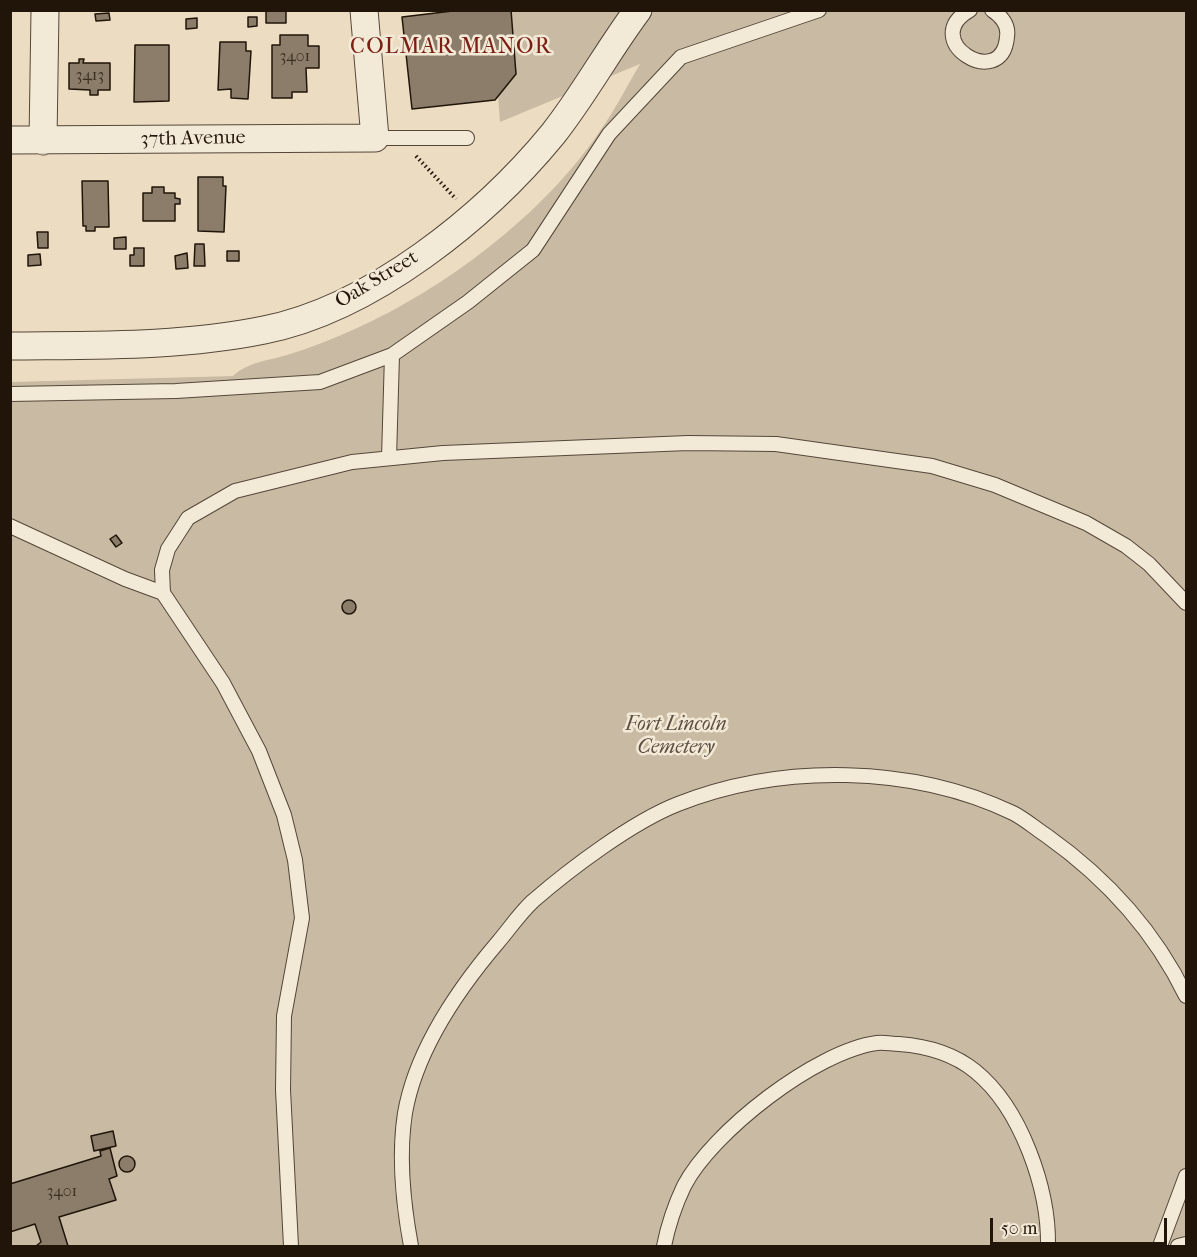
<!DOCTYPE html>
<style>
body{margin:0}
#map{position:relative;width:1197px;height:1257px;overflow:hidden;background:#ecddc2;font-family:"IM FELL French Canon",serif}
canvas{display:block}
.frame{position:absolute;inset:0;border:12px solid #21150a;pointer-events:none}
.scale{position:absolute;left:990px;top:1218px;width:177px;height:27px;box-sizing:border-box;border:3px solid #21150a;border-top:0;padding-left:8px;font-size:18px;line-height:21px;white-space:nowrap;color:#21150a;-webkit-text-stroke:4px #f3e9d7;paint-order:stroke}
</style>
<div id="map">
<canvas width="1197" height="1257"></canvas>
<div class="frame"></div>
<div class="scale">50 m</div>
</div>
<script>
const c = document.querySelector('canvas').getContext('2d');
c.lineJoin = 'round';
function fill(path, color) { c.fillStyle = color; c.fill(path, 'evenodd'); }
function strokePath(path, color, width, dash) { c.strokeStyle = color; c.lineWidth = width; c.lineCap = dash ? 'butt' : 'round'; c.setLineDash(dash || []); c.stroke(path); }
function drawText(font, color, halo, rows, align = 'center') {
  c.font = font + ' "IM FELL French Canon",serif'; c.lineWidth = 5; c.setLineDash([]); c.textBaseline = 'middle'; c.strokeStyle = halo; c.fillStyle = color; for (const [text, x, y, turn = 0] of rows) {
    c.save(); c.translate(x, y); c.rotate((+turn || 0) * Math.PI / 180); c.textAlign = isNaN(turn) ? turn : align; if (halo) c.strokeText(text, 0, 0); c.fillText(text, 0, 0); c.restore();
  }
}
fill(new Path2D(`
 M 492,11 L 1186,11 L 1186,1246 L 11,1246 L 10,382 L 233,376 C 248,362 267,361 287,355 C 309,348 333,339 355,329 C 446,288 544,214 600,131 C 615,110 627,86 640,64 L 500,122 Z`), '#c9bba3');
const building = new Path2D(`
 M 266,10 L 286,10 L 286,23 L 266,23 Z
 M 461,10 L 511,10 L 516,74 L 495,100 L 412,109 L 402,17 Z
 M 109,13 L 110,20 L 96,21 L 95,14 Z
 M 248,17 L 257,17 L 257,26 L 248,27 Z
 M 197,18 L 197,28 L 186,29 L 186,19 Z
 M 280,35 L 308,35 L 308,46 L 319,46 L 319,68 L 306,68 L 307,92 L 292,92 L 292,98 L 272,98 L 272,45 L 280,45 Z
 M 220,42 L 246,42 L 246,51 L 251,51 L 248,99 L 231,98 L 231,89 L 218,90 Z
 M 135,45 L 169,45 L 169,101 L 134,102 Z
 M 79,59 L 84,59 L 83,63 L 110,63 L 110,90 L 98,90 L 98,95 L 90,95 L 90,90 L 69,89 L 69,63 L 79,63 Z
 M 198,177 L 223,177 L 223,186 L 226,186 L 224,232 L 198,231 Z
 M 82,181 L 108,181 L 109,227 L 95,227 L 95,231 L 86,231 L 86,226 L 83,226 Z
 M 152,187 L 164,187 L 164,193 L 175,193 L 175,198 L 180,199 L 180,204 L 175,204 L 175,221 L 143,221 L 143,193 L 152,193 Z
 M 37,232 L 48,232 L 48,248 L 38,248 Z
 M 126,237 L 126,249 L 114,249 L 114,238 Z
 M 195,244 L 204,244 L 205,266 L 194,266 Z
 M 134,248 L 144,248 L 144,266 L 130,266 L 130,255 L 134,255 Z
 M 227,251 L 239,251 L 239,261 L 227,261 Z
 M 187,253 L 188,268 L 176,269 L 175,256 Z
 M 40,254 L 41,265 L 28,266 L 28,255 Z
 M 116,535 L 122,543 L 116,547 L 110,539 Z
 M342 607a7 7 0 1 1 14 0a7 7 0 1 1-14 0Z
 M 113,1131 L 116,1146 L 94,1151 L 91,1136 Z
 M 110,1148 L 117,1176 L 109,1179 L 116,1200 L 59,1217 L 68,1246 L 36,1246 L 41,1242 L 35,1224 L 10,1232 L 10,1184 L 101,1156 L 100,1151 Z
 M119 1164a8 8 0 1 1 16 0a8 8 0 1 1-16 0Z`);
fill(building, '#8b7d6a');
strokePath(building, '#21150a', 1.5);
const lane = new Path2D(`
 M 970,10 C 917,40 1002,93 1007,37 C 1009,25 1001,16 992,10
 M 375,138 L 467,138
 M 10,394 L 176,391 L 320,382 L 392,355 L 468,302 L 533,250 L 609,134 L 681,57 L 819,10
 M 389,458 L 392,355
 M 10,526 L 125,579 L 163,593
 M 291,1246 L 283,1090 L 284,1016 L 302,918 L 295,860 L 284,815 L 259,751 L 223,683 L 163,593 L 162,570 L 168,549 L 188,518 L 235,491 L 352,462 L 443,453 L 688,443 L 776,444 L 932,466 L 995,485 L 1086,523 L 1126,546 L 1149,564 L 1186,603
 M 411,1246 C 403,1203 398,1158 405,1113 C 416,1050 458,989 499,941 C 510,928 520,913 533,901 C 570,869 632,822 678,804 C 782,763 912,765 1013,813 C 1025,819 1036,829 1047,836 C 1106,878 1154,930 1186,996
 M 664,1246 C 668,1226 675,1205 684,1186 C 712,1132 816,1051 877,1043 C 884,1042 892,1044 899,1044 C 926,1046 954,1054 975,1071 C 1021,1108 1049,1189 1048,1246
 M 1160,1246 L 1186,1176
 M 1178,1246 L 1186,1244`);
const street = new Path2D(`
 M 10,140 L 375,138 L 364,10
 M 43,141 L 45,10
 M 10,346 C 95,345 181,347 264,330 C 371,309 485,217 553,134 C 584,95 608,50 638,10`);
strokePath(lane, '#544738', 16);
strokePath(street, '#544738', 29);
strokePath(new Path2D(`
 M 416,156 L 456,199`), '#21150a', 4, [1.5, 3]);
strokePath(lane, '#f3e9d7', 14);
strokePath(street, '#f3e9d7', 27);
drawText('16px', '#3c2f22', null, [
 ["3401",295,57],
 ["3413",90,76],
 ["3401",62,1192]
]);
drawText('20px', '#21150a', '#f3e9d7', [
 ["37th Avenue",193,139,-1],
 ["Oak Street",377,280,-31]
]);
drawText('italic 20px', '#5c4f40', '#f3e9d7', [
 ["Fort Lincoln",676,725],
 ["Cemetery",676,748]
]);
c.letterSpacing = '1.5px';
drawText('22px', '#7a1f14', '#f3e9d7', [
 ["COLMAR MANOR",451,48]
]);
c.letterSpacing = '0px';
</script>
